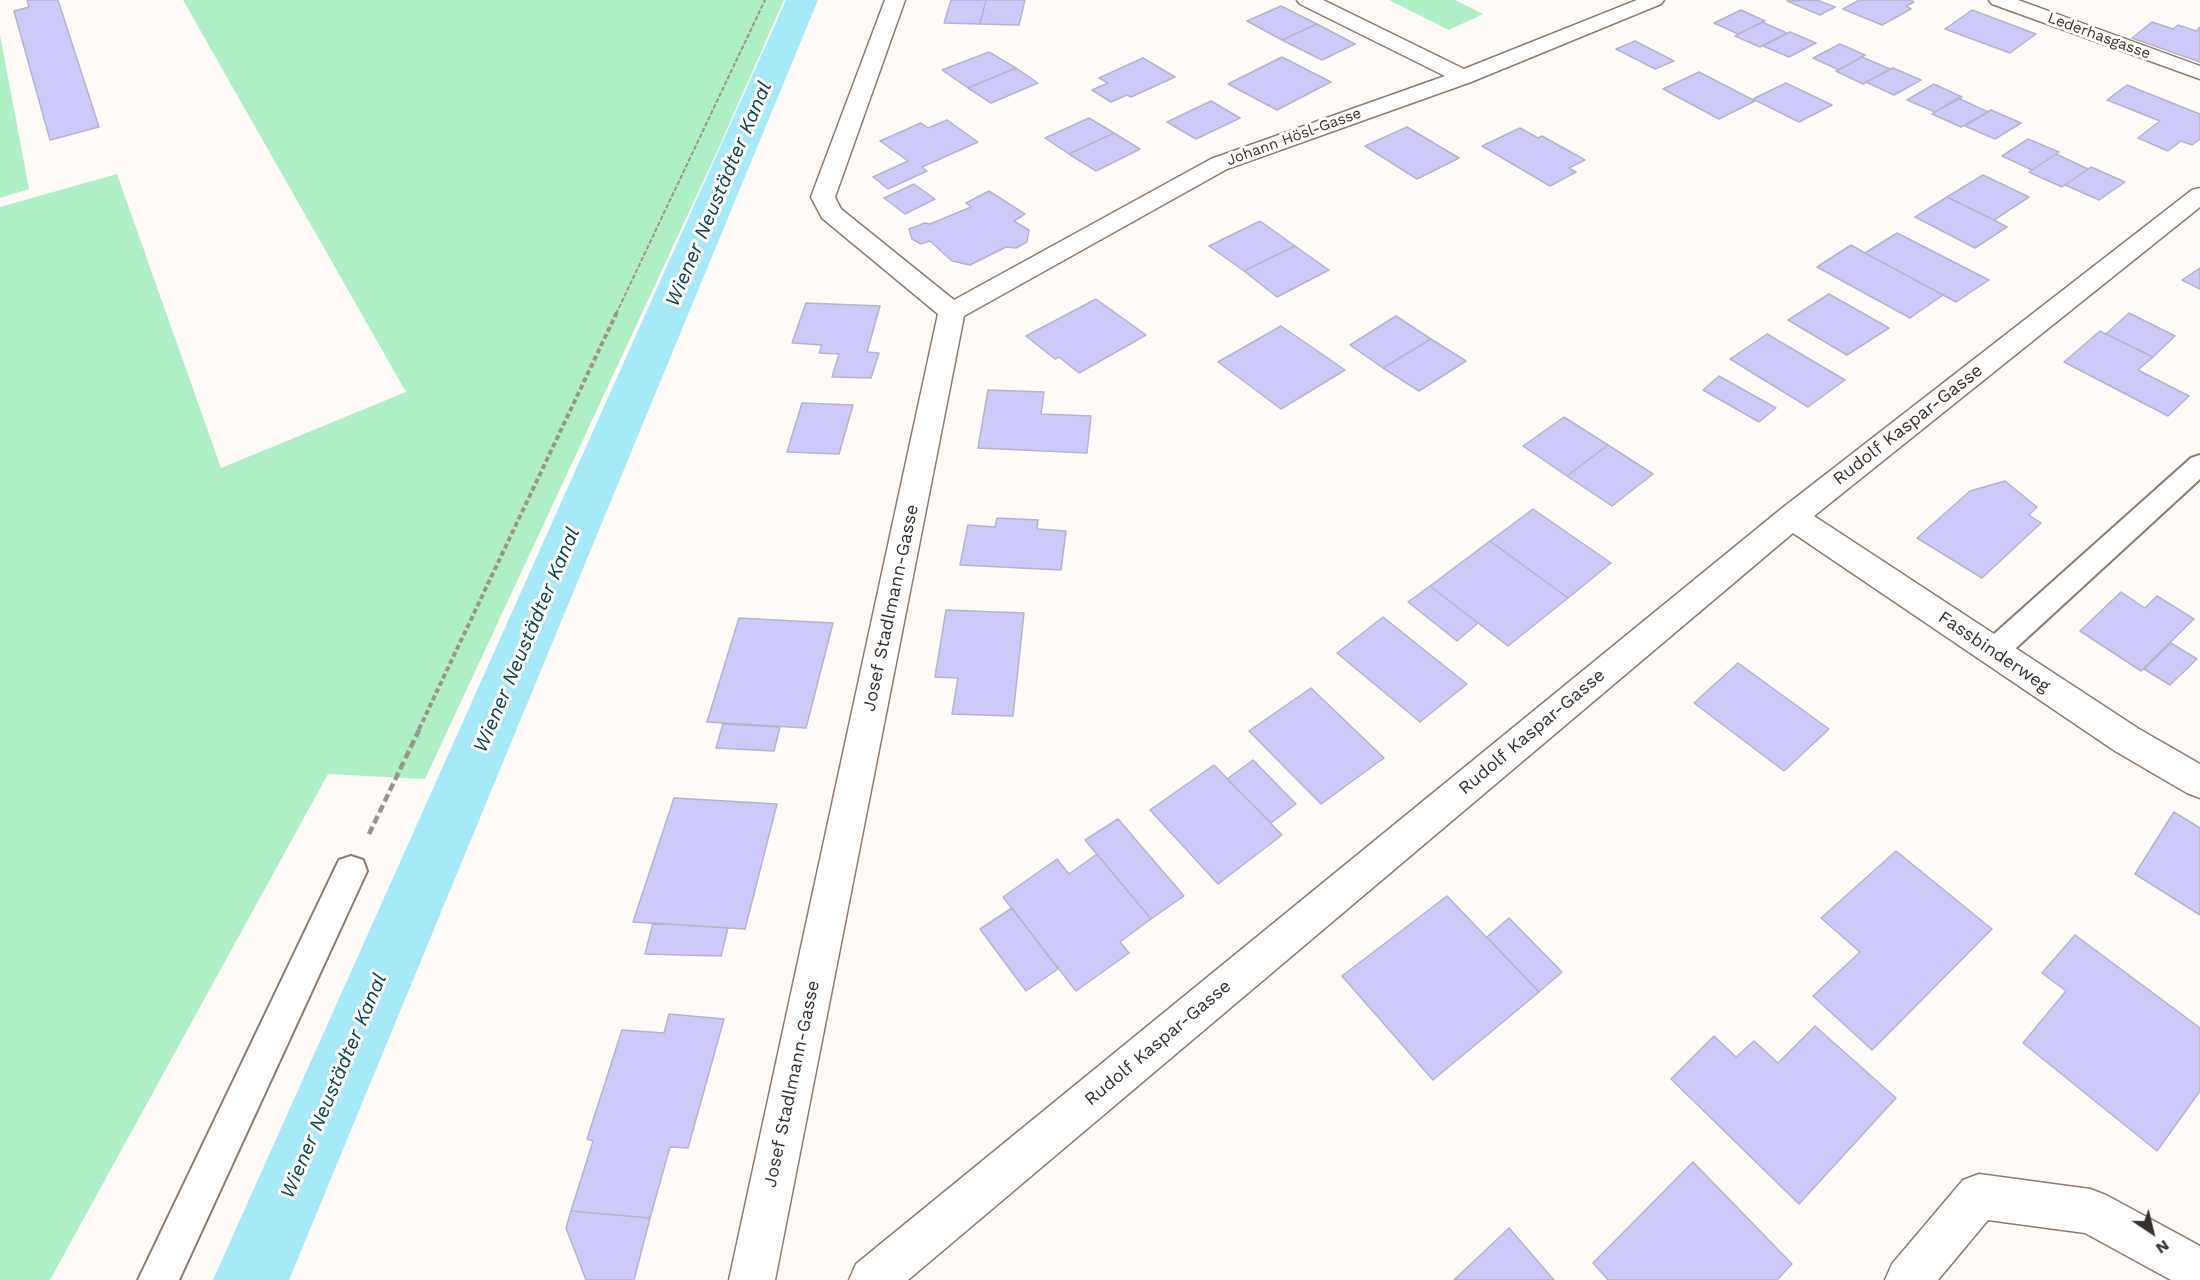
<!DOCTYPE html>
<meta charset="utf-8">
<style>
body{margin:0}
#map{position:relative;width:2200px;height:1280px;overflow:hidden;background:#fefaf7;font-family:"Work Sans",sans-serif}
canvas{display:block}
.north{position:absolute;left:2122px;top:1202px;width:60px;height:60px;-webkit-text-stroke:4px #fff;paint-order:stroke;rotate:145deg;font-size:16px;font-weight:700;line-height:24px;text-align:center;color:#38302a}
.north::after{content:'';display:block;margin:auto;width:21px;height:27px;background:#38302a;clip-path:polygon(50% 0,100% 100%,50% 72%,0 100%)}
</style>
<div id="map">
<canvas width="2200" height="1280"></canvas>
<div class="north">N</div>
</div>
<script>
const c = document.querySelector('canvas').getContext('2d');
c.lineJoin = 'round';
function fill(path, color) { c.fillStyle = color; c.fill(path, 'evenodd'); }
function strokePath(path, color, width, dash) { c.strokeStyle = color; c.lineWidth = width; c.lineCap = dash ? 'butt' : 'round'; c.setLineDash(dash || []); c.stroke(path); }
function drawText(font, color, halo, rows, align = 'center') {
  c.font = font + ' "Work Sans",sans-serif'; c.lineWidth = 6; c.setLineDash([]); c.textBaseline = 'middle'; c.strokeStyle = halo; c.fillStyle = color; for (const [text, x, y, turn = 0] of rows) {
    c.save(); c.translate(x, y); c.rotate((+turn || 0) * Math.PI / 180); c.textAlign = isNaN(turn) ? turn : align; if (halo) c.strokeText(text, 0, 0); c.fillText(text, 0, 0); c.restore();
  }
}
fill(new Path2D(`
 M 183,0 L 784,0 L 716,154 L 425,779 L 328,774 L 50,1280 L 0,1280 L 0,207 L 117,174 L 221,468 L 406,392 Z
 M 1389,0 L 1455,0 L 1483,14 L 1449,30 Z
 M 0,35 L 29,189 L 0,198 Z`), '#afefc5');
fill(new Path2D(`
 M 786,0 L 818,0 L 289,1280 L 213,1280 Z`), '#a6e9f8');
const building = new Path2D(`
 M 27,0 L 58,0 L 99,127 L 50,140 L 14,11 L 29,7 Z
 M 951,0 L 986,0 L 980,24 L 944,23 Z
 M 986,0 L 1025,0 L 1019,25 L 980,24 Z
 M 1817,0 L 1835,7 L 1820,15 L 1787,1 Z
 M 1859,0 L 1911,0 L 1914,2 L 1906,6 L 1911,9 L 1882,25 L 1843,9 Z
 M 1281,6 L 1317,24 L 1282,40 L 1247,21 Z
 M 1741,10 L 1765,21 L 1738,34 L 1714,23 Z
 M 1972,10 L 2036,34 L 2010,53 L 1945,29 Z
 M 1762,22 L 1787,33 L 1760,47 L 1735,36 Z
 M 2152,22 L 2173,29 L 2178,25 L 2196,31 L 2200,27 L 2200,62 L 2132,38 Z
 M 1317,24 L 1355,44 L 1322,60 L 1282,40 Z
 M 1790,32 L 1816,43 L 1789,57 L 1763,46 Z
 M 1635,41 L 1674,61 L 1655,69 L 1616,49 Z
 M 1840,44 L 1865,55 L 1839,70 L 1813,58 Z
 M 989,52 L 1016,68 L 968,88 L 942,70 Z
 M 1282,57 L 1331,82 L 1277,110 L 1228,84 Z
 M 1862,57 L 1890,69 L 1863,84 L 1836,71 Z
 M 1143,58 L 1175,77 L 1131,97 L 1127,95 L 1111,102 L 1092,90 L 1108,83 L 1099,78 Z
 M 1016,68 L 1038,83 L 991,103 L 968,88 Z
 M 1893,68 L 1921,80 L 1894,95 L 1866,82 Z
 M 1699,72 L 1755,101 L 1719,119 L 1663,89 Z
 M 1786,83 L 1832,105 L 1799,122 L 1753,99 Z
 M 1934,84 L 1962,97 L 1935,112 L 1907,100 Z
 M 2127,85 L 2200,114 L 2200,139 L 2192,145 L 2181,141 L 2168,151 L 2138,138 L 2160,121 L 2107,100 Z
 M 1958,98 L 1988,112 L 1961,127 L 1932,114 Z
 M 1211,101 L 1240,118 L 1196,139 L 1167,122 Z
 M 1991,110 L 2021,123 L 1995,139 L 1965,126 Z
 M 1089,118 L 1114,133 L 1069,154 L 1045,138 Z
 M 947,120 L 978,142 L 922,167 L 927,171 L 888,189 L 873,177 L 908,161 L 880,141 L 921,123 L 928,128 Z
 M 1407,127 L 1459,158 L 1417,179 L 1365,146 Z
 M 1520,128 L 1538,138 L 1542,136 L 1585,160 L 1569,168 L 1576,172 L 1550,186 L 1482,146 Z
 M 1114,133 L 1140,149 L 1096,171 L 1069,154 Z
 M 2028,139 L 2059,152 L 2032,170 L 2002,156 Z
 M 2056,154 L 2088,169 L 2062,187 L 2029,172 Z
 M 2091,167 L 2125,182 L 2099,200 L 2065,185 Z
 M 1983,175 L 2029,197 L 1994,220 L 1947,197 Z
 M 914,184 L 935,199 L 905,214 L 884,198 Z
 M 989,191 L 1025,214 L 1014,221 L 1029,230 L 1027,242 L 1016,248 L 1006,247 L 970,265 L 952,261 L 930,241 L 921,244 L 912,239 L 909,229 L 925,223 L 930,224 L 971,207 L 966,203 Z
 M 1947,197 L 1994,220 L 2007,227 L 1975,248 L 1915,217 Z
 M 1260,221 L 1295,246 L 1244,271 L 1209,246 Z
 M 1897,233 L 1989,280 L 1956,302 L 1865,253 Z
 M 1851,245 L 1865,253 L 1943,295 L 1910,318 L 1817,267 Z
 M 1295,246 L 1329,270 L 1277,297 L 1244,271 Z
 M 2200,268 L 2200,289 L 2182,280 Z
 M 1829,294 L 1889,328 L 1847,355 L 1788,320 Z
 M 1096,299 L 1146,335 L 1079,373 L 1059,357 L 1055,359 L 1026,336 Z
 M 806,303 L 880,306 L 867,352 L 879,353 L 871,378 L 832,377 L 839,354 L 819,353 L 822,345 L 792,343 Z
 M 2129,313 L 2175,336 L 2153,357 L 2106,334 Z
 M 1396,316 L 1431,339 L 1383,368 L 1350,345 Z
 M 1281,326 L 1345,370 L 1281,409 L 1218,362 Z
 M 2100,331 L 2153,357 L 2138,370 L 2189,396 L 2168,416 L 2064,362 Z
 M 1767,334 L 1845,380 L 1808,407 L 1730,359 Z
 M 1431,339 L 1466,361 L 1419,391 L 1383,368 Z
 M 1719,376 L 1776,408 L 1759,422 L 1703,390 Z
 M 988,390 L 1044,392 L 1041,414 L 1091,416 L 1087,453 L 978,448 Z
 M 802,403 L 853,405 L 839,454 L 787,452 Z
 M 1564,417 L 1608,445 L 1567,476 L 1523,446 Z
 M 1608,445 L 1653,474 L 1612,506 L 1567,476 Z
 M 2005,481 L 2037,507 L 2029,515 L 2041,523 L 1982,578 L 1917,538 L 1970,491 Z
 M 1533,509 L 1611,563 L 1568,598 L 1490,541 Z
 M 997,518 L 1038,520 L 1037,529 L 1066,531 L 1061,570 L 960,565 L 968,525 L 995,527 Z
 M 1490,541 L 1568,598 L 1508,646 L 1430,586 Z
 M 1430,586 L 1478,623 L 1457,641 L 1408,602 Z
 M 2121,592 L 2145,608 L 2157,596 L 2194,619 L 2141,671 L 2080,631 Z
 M 946,610 L 1024,613 L 1013,716 L 952,714 L 958,678 L 935,677 Z
 M 1383,617 L 1467,684 L 1420,722 L 1337,653 Z
 M 739,618 L 833,623 L 806,728 L 707,722 Z
 M 2171,643 L 2197,659 L 2170,685 L 2144,669 Z
 M 1738,663 L 1829,729 L 1784,771 L 1694,703 Z
 M 1311,688 L 1384,758 L 1321,804 L 1249,731 Z
 M 723,724 L 780,727 L 774,751 L 716,748 Z
 M 1253,760 L 1296,804 L 1271,823 L 1227,779 Z
 M 1214,765 L 1282,835 L 1218,884 L 1150,810 Z
 M 674,798 L 777,804 L 745,929 L 633,922 Z
 M 2174,812 L 2200,828 L 2200,915 L 2135,874 Z
 M 1118,819 L 1184,896 L 1151,919 L 1085,840 Z
 M 1896,851 L 1992,929 L 1872,1050 L 1813,996 L 1860,952 L 1821,918 Z
 M 1097,854 L 1151,919 L 1120,942 L 1129,953 L 1076,991 L 1003,897 L 1057,859 L 1069,874 Z
 M 1447,896 L 1539,992 L 1433,1080 L 1342,976 Z
 M 1012,908 L 1058,969 L 1026,991 L 980,929 Z
 M 1509,918 L 1562,972 L 1539,992 L 1487,937 Z
 M 653,923 L 728,928 L 721,956 L 645,954 Z
 M 2075,935 L 2200,1028 L 2200,1091 L 2157,1151 L 2023,1043 L 2066,991 L 2042,973 Z
 M 669,1014 L 724,1019 L 688,1148 L 670,1147 L 650,1218 L 571,1211 L 593,1141 L 587,1139 L 622,1030 L 664,1033 Z
 M 1815,1026 L 1896,1098 L 1799,1204 L 1671,1079 L 1714,1036 L 1736,1057 L 1754,1041 L 1778,1063 Z
 M 1693,1162 L 1792,1264 L 1777,1280 L 1608,1280 L 1593,1263 Z
 M 571,1211 L 650,1218 L 634,1280 L 586,1280 L 566,1228 Z
 M 1509,1228 L 1554,1280 L 1454,1280 Z`);
fill(building, '#cdc9fb');
strokePath(building, '#b5b4ca', 1.5);
const lane = new Path2D(`
 M 2200,455 L 2200,479 L 2004,659 L 1994,663 L 1984,659 L 1980,651 L 1984,643 L 2191,458 Z
 M 351,856 L 363,860 L 367,871 L 179,1280 L 138,1280 L 339,860 Z`);
const street = new Path2D(`
 M 885,0 L 905,0 L 835,197 L 841,209 L 954,300 L 1211,159 L 1445,76 L 1300,4 L 1297,0 L 1323,0 L 1464,69 L 1637,0 L 1664,0 L 1661,4 L 1471,82 L 1227,169 L 964,316 L 775,1280 L 729,1280 L 938,314 L 822,218 L 811,197 Z
 M 1989,0 L 2018,0 L 2200,66 L 2200,79 L 1992,4 Z
 M 2200,188 L 2200,207 L 1814,516 L 2139,729 L 2200,764 L 2200,798 L 2187,793 L 2115,751 L 1793,533 L 908,1280 L 849,1280 L 856,1264 L 1781,509 L 2192,190 Z
 M 1979,1174 L 2090,1189 L 2106,1195 L 2200,1246 L 2200,1280 L 2171,1280 L 2085,1233 L 1988,1220 L 1938,1280 L 1885,1280 L 1892,1264 L 1963,1180 Z`);
strokePath(lane, '#8f7b6d', 4);
strokePath(street, '#8f7b6d', 3);
strokePath(new Path2D(`
 M 616,314 L 765,0`), '#9a9490', 2, [4.5, 2]);
strokePath(new Path2D(`
 M 419,729 L 617,312`), '#9a9490', 4, [5, 3]);
strokePath(new Path2D(`
 M 369,834 L 420,728`), '#9a9490', 4.5, [8, 4]);
fill(lane, '#fff');
fill(street, '#fff');
drawText('15px', '#38302a', '#fff', [
 ["Lederhasgasse",2099,36,20],
 ["Johann Hösl-Gasse",1294,137,-20]
]);
drawText('18px', '#38302a', '#fff', [
 ["Rudolf Kaspar-Gasse",1908,425,-38],
 ["Josef Stadlmann-Gasse",891,608,-78],
 ["Fassbinderweg",1994,652,34],
 ["Rudolf Kaspar-Gasse",1532,732,-40],
 ["Rudolf Kaspar-Gasse",1158,1043,-40],
 ["Josef Stadlmann-Gasse",792,1084,-78]
]);
drawText('italic 20px', '#09444f', '#fff', [
 ["Wiener Neustädter Kanal",719,194,-67],
 ["Wiener Neustädter Kanal",527,640,-67],
 ["Wiener Neustädter Kanal",334,1086,-67]
]);
</script>
